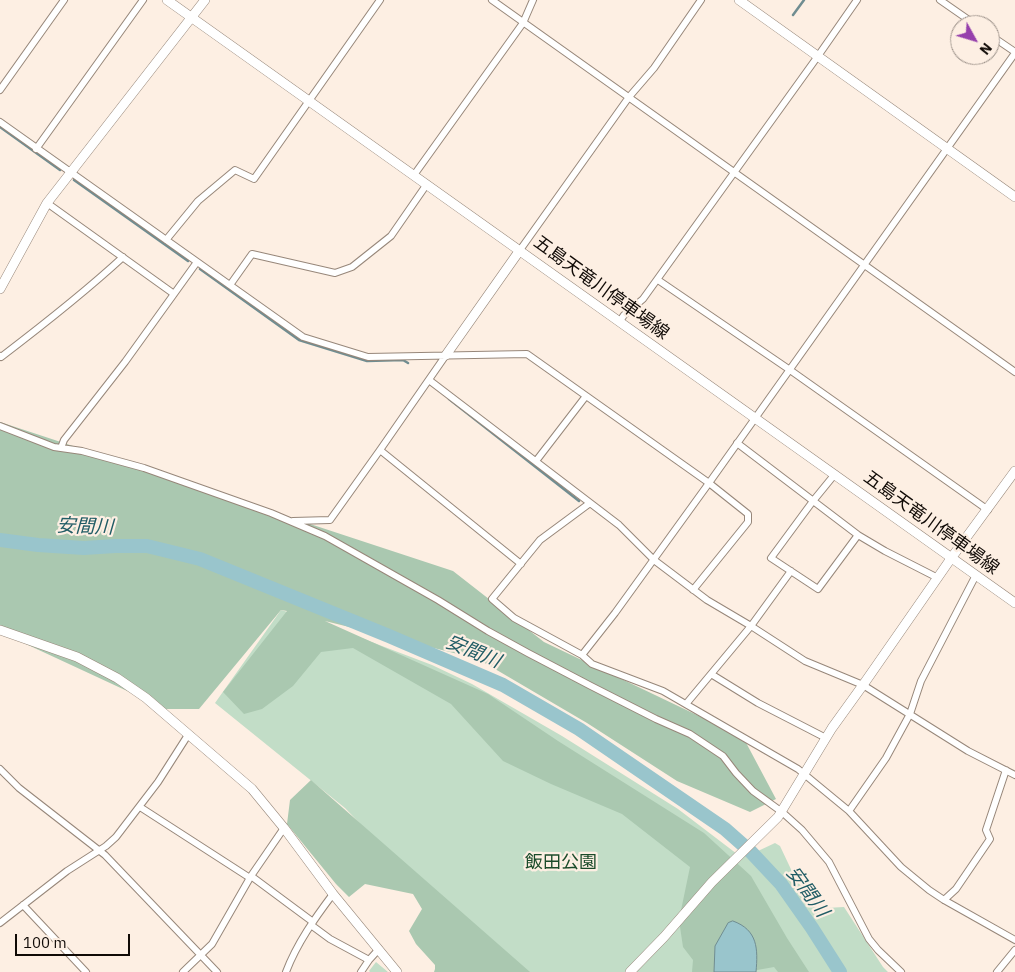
<!DOCTYPE html>
<meta charset="utf-8">
<style>
body{margin:0}
#map{position:relative;width:1015px;height:972px;overflow:hidden;background:#fdefe3;font-family:"IBM Plex Sans",sans-serif}
canvas{display:block}
.north{position:absolute;left:950px;top:15px;width:50px;height:50px;box-sizing:border-box;background:#fdefe3;border:1px solid #9e938b;border-radius:50%;rotate:129deg;font-size:14px;font-weight:700;line-height:20px;text-align:center;color:#100a06}
.north::after{content:'';display:block;margin:auto;width:18px;height:22px;background:#9640ac;clip-path:polygon(50% 0,100% 100%,50% 72%,0 100%)}
.scale{position:absolute;left:15px;top:934px;width:115px;height:22px;box-sizing:border-box;border:2px solid #100a06;border-top:0;padding-left:6px;font-size:15px;line-height:18px;white-space:nowrap;color:#100a06;-webkit-text-stroke:4px #fdefe3;paint-order:stroke}
</style>
<div id="map">
<canvas width="1015" height="972"></canvas>
<div class="north">N</div>
<div class="scale">100 m</div>
</div>
<script>
const c = document.querySelector('canvas').getContext('2d');
c.lineJoin = 'round';
function fill(path, color) { c.fillStyle = color; c.fill(path, 'evenodd'); }
function strokePath(path, color, width, dash) { c.strokeStyle = color; c.lineWidth = width; c.lineCap = dash ? 'butt' : 'round'; c.setLineDash(dash || []); c.stroke(path); }
function drawText(font, color, halo, rows, align = 'center') {
  c.font = font + ' "IBM Plex Sans","Noto Sans JP",sans-serif'; c.lineWidth = 4.5; c.setLineDash([]); c.textBaseline = 'middle'; c.strokeStyle = halo; c.fillStyle = color; for (const [text, x, y, turn = 0] of rows) {
    c.save(); c.translate(x, y); c.rotate((+turn || 0) * Math.PI / 180); c.textAlign = isNaN(turn) ? turn : align; if (halo) c.strokeText(text, 0, 0); c.fillText(text, 0, 0); c.restore();
  }
}
fill(new Path2D(`
 M 281,610 L 321,622 L 382,646 L 432,665 L 472,684 L 562,736 L 678,809 L 737,854 L 758,851 L 775,843 L 780,846 L 797,882 L 826,908 L 844,907 L 883,967 L 888,972 L 508,972 L 394,859 L 345,808 L 215,703 Z
 M 376,962 L 388,972 L 370,972 L 369,971 Z`), '#c2ddc7');
fill(new Path2D(`
 M 0,422 L 453,571 L 544,642 L 743,737 L 776,799 L 750,812 L 677,781 L 587,723 L 478,659 L 325,621 L 488,694 L 558,741 L 704,833 L 751,876 L 787,938 L 809,972 L 778,972 L 774,967 L 746,972 L 692,972 L 693,960 L 683,947 L 679,920 L 690,867 L 622,814 L 551,784 L 503,761 L 451,704 L 353,648 L 321,652 L 293,686 L 262,709 L 244,714 L 223,692 L 287,611 L 281,610 L 199,709 L 166,709 L 0,632 Z
 M 311,780 L 530,972 L 434,972 L 435,969 L 435,965 L 416,944 L 409,931 L 422,909 L 413,894 L 365,884 L 349,897 L 336,884 L 287,824 L 290,800 Z`), '#aac8b0');
const water = new Path2D(`
 M 733,921 C 758,930 758,949 756,972 L 714,972 L 715,946 L 728,923 Z`);
fill(water, '#99c5cc');
strokePath(water, '#708d91', 1);
strokePath(new Path2D(`
 M 793,15 L 804,0
 M 0,127 L 60,170
 M 74,180 L 188,261
 M 200,269 L 299,340 L 367,361 L 403,360 L 408,363
 M 449,399 L 579,501`), '#708d91', 2.5);
strokePath(new Path2D(`
 M 0,540 L 38,545 L 84,548 L 115,546 L 147,546 L 200,559 L 389,636 L 503,685 L 579,729 L 725,829 L 751,852 L 781,884 L 812,928 L 840,972`), '#99c5cc', 14);
const street = new Path2D(`
 M 492,0 L 1015,372
 M 940,0 L 976,25
 M 990,35 L 1015,52
 M 0,90 L 64,0
 M 0,122 L 303,337 L 368,357 L 527,354 L 709,483 L 748,514 L 748,522 L 693,590
 M 36,149 L 143,0
 M 414,175 L 523,23 L 533,0
 M 47,203 L 174,294
 M 166,240 L 198,201 L 235,170 L 254,179 L 380,0
 M 520,250 L 629,97 L 654,68 L 701,0
 M 658,280 L 790,370 L 988,510
 M 230,285 L 252,254 L 335,273 L 352,267 L 391,236 L 427,184
 M 620,321 L 624,315 L 643,299 L 818,56 L 857,0
 M 0,356 L 1,357 C 43,325 84,293 123,257
 M 429,380 L 619,525 L 654,560 L 707,600 L 751,626 L 805,661 L 863,685 L 968,751 L 1015,775
 M 0,426 L 54,447 L 82,451 L 144,468 L 271,513 L 325,536 L 438,600 L 488,631 L 528,653 L 591,686 L 656,719 L 690,734 L 723,756 L 736,773 L 753,791 L 782,812 L 802,830 L 829,862 L 869,939 L 878,950 L 901,972
 M 737,443 L 858,535 L 885,551 L 938,578
 M 61,448 L 64,440 L 125,362 L 197,262
 M 380,450 L 521,564
 M 536,461 L 586,396
 M 835,474 L 813,501 L 771,558 L 818,589 L 858,535
 M 590,503 L 540,540 L 492,599 L 514,618 L 582,655 L 592,664 L 663,691 L 798,769 L 849,811 L 901,867 L 929,890 L 944,900 L 1015,940
 M 293,521 L 330,520 L 380,450 L 446,355
 M 582,655 L 615,613 L 709,483 L 1015,53
 M 711,674 L 758,703 L 826,738
 M 686,704 L 751,626 L 791,571
 M 0,769 L 19,788 L 105,855 L 217,972
 M 140,807 L 250,878
 M 849,811 L 886,758 L 910,714 L 921,681 L 976,575
 M 251,876 L 313,922
 M 944,900 L 956,889 L 990,839 L 986,830 L 1006,770
 M 23,905 L 86,972
 M 0,923 L 67,871 L 106,846 L 116,837 L 158,782 L 188,735
 M 311,925 L 330,939 L 369,960
 M 183,972 L 212,944 L 251,876 L 284,828
 M 286,972 C 297,943 315,918 333,894
 M 361,972 L 369,960 L 379,949
 M 997,972 L 1015,950`);
const secondary = new Path2D(`
 M 167,0 L 1015,603
 M 739,0 L 1015,197
 M 0,289 L 47,203 L 205,0
 M 446,355 L 520,250
 M 0,630 L 77,657 L 117,678 L 146,698 L 252,789 L 284,828 L 333,894 L 397,972
 M 630,972 L 664,937 L 712,882 L 778,817 L 832,728 L 863,685 L 952,557 L 1015,471`);
strokePath(street, '#97877a', 8);
strokePath(secondary, '#97877a', 10);
strokePath(street, '#fff', 6);
strokePath(secondary, '#fff', 9);
drawText('18px', '#100a06', '#fdefe3', [
 ["五島天竜川停車場線",601,288,36],
 ["五島天竜川停車場線",931,523,36]
]);
drawText('18px', '#1b4b2a', '#fdefe3', [
 ["飯田公園",561,863]
]);
drawText('italic 19px', '#205c65', '#fdefe3', [
 ["安間川",85,527,2],
 ["安間川",473,652,22],
 ["安間川",807,892,54]
]);
</script>
